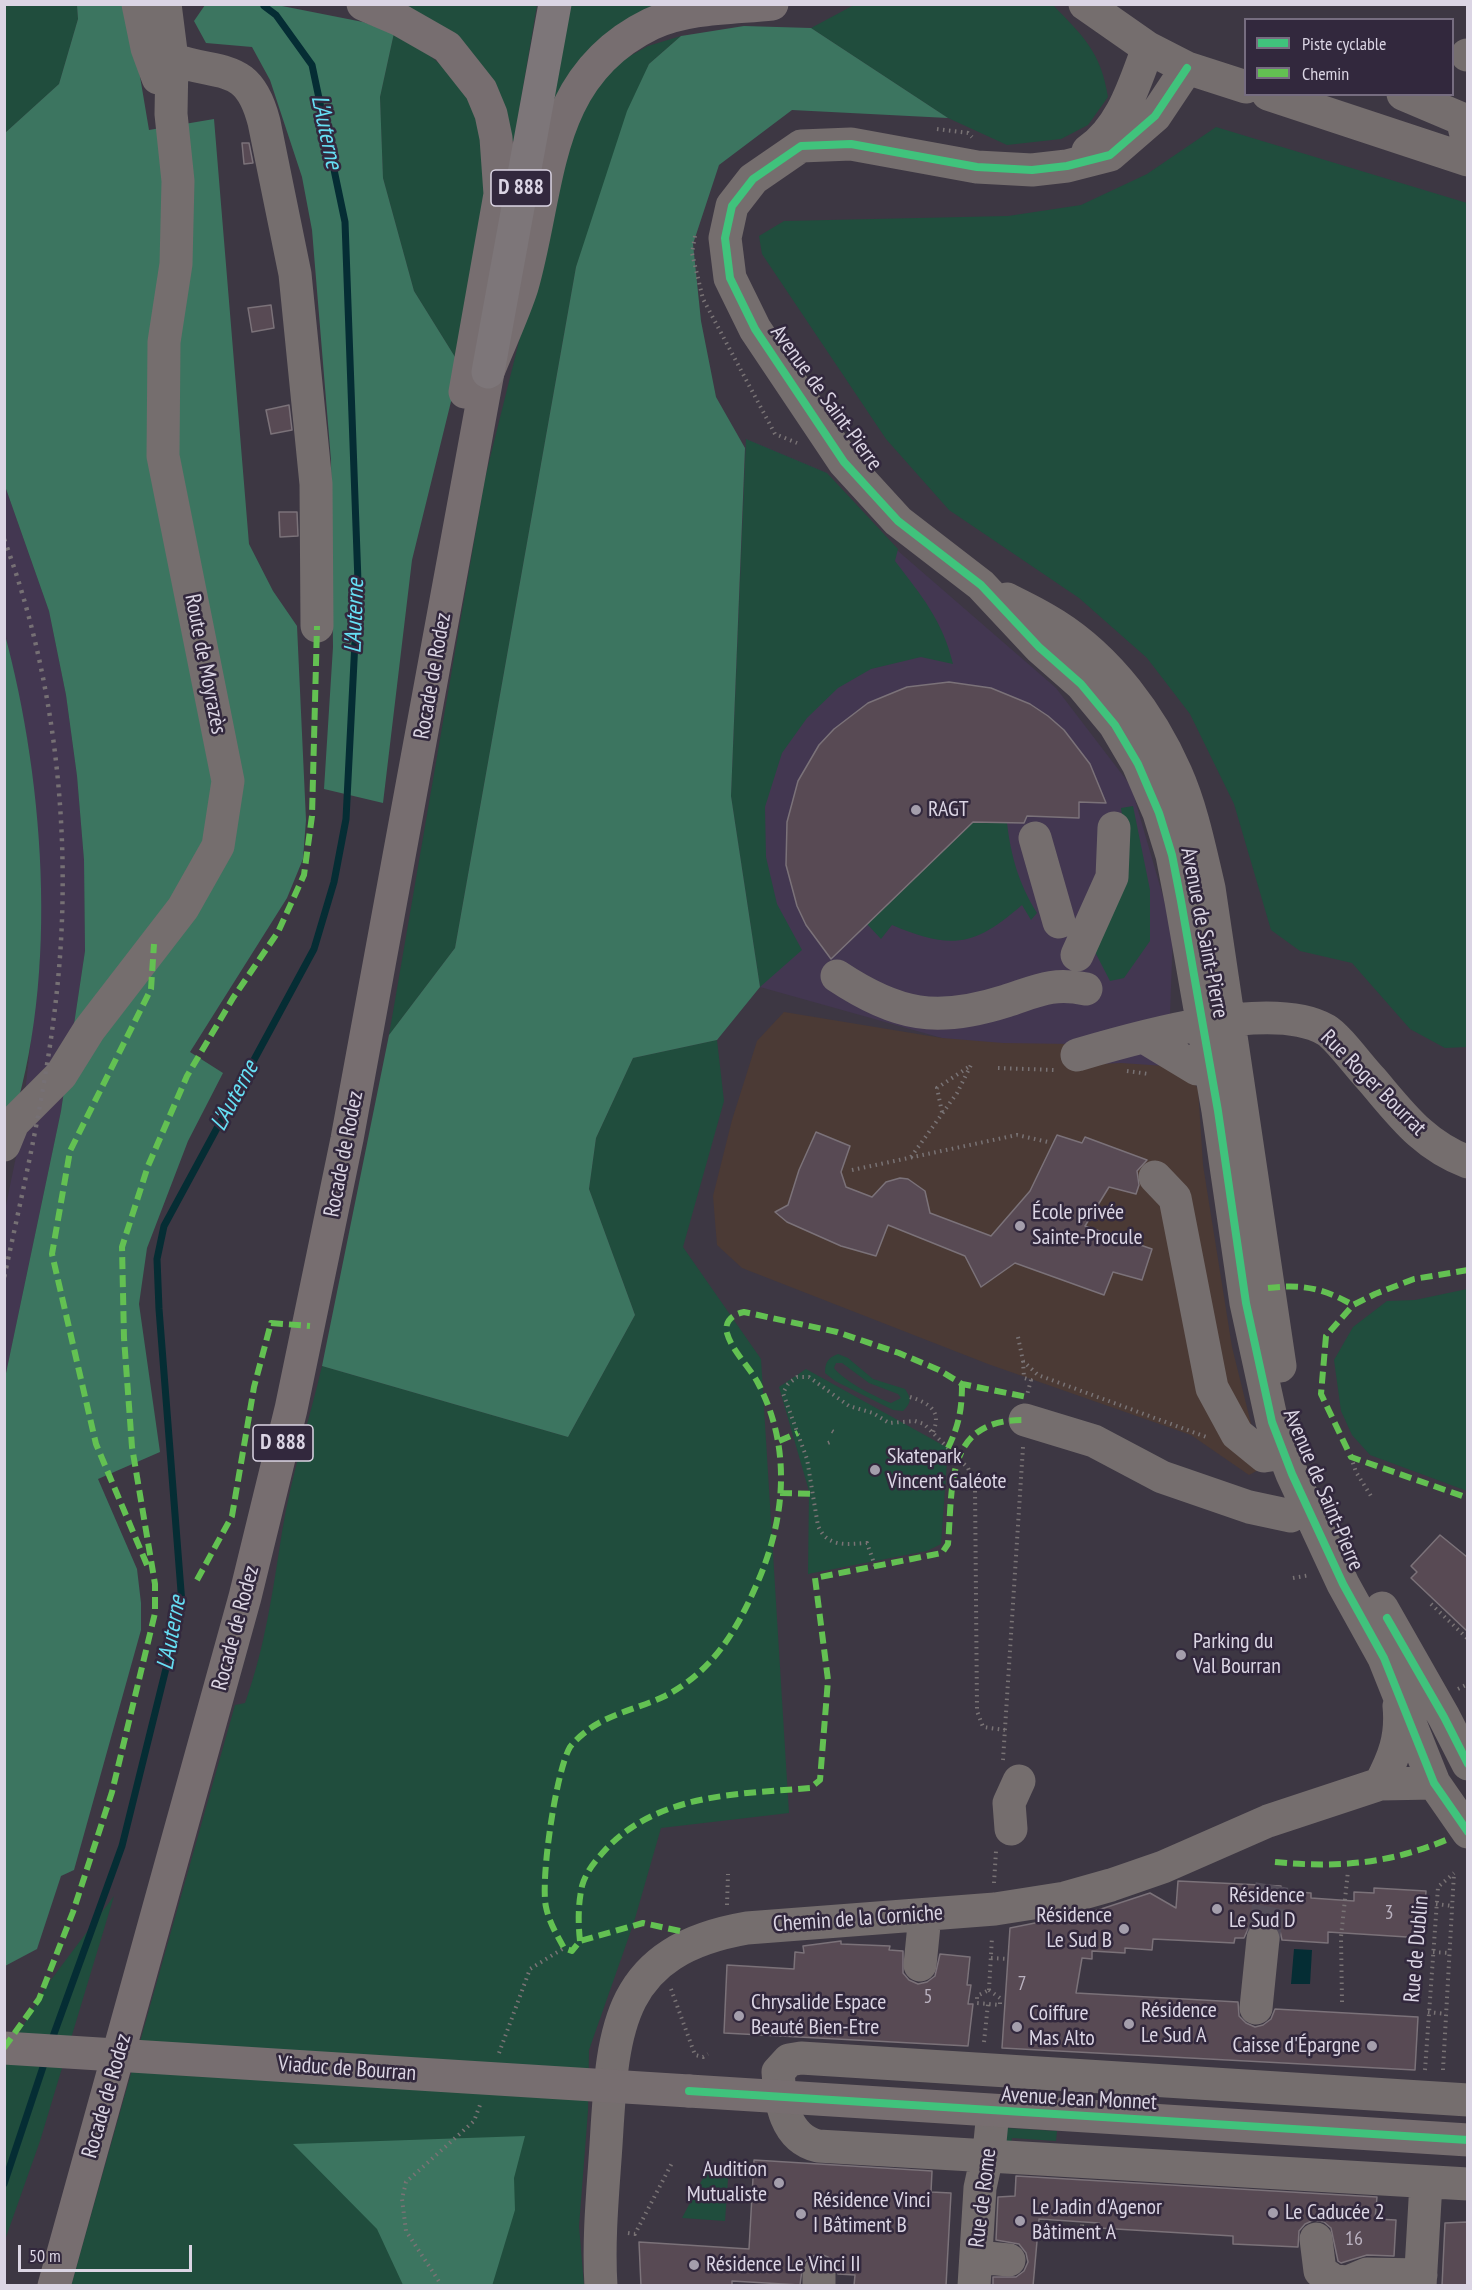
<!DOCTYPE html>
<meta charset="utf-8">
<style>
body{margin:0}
#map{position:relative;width:1472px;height:2290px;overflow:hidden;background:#3d3743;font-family:"PT Sans Narrow",sans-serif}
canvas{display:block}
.frame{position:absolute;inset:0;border:6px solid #dbd5e4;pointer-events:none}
.legend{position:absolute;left:1244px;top:18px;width:210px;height:78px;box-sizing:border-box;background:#32283d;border:2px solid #766d80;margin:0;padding:8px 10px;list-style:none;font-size:18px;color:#dbd5e4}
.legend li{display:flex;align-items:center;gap:12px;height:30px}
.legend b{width:30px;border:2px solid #766d80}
.scale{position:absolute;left:18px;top:2245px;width:174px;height:27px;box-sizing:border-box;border:3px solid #dbd5e4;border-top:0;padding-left:8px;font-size:18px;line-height:21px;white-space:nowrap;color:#dbd5e4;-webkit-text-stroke:4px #32283d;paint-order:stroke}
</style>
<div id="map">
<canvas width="1472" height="2290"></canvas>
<div class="frame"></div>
<ul class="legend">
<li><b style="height:8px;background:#40c37c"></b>Piste cyclable</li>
<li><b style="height:8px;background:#63c152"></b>Chemin</li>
</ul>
<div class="scale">50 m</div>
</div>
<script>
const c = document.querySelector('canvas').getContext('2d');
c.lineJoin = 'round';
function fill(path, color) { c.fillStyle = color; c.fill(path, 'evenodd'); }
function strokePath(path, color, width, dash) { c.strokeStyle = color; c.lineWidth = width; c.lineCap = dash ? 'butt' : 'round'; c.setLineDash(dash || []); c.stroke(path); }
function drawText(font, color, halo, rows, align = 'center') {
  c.font = font + ' "PT Sans Narrow",sans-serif'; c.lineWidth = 5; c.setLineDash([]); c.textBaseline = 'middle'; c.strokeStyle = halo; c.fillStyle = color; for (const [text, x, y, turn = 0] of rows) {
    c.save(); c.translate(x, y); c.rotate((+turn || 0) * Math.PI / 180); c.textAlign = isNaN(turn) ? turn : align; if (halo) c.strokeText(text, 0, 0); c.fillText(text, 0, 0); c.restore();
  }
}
fill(new Path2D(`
 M 746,439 L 827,473 L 890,544 L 1056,688 L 1131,786 L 1173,931 L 1167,1101 L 760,987 L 731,796 Z
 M 5,486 L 49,611 L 66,695 L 77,776 L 84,860 L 85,951 L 61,1111 L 5,1378 L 5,1210 L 20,1137 L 40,959 L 30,755 L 5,631 Z`), '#433751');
fill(new Path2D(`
 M 784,1012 L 942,1038 L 1003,1043 L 1072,1044 L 1075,1065 L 1121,1063 L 1165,1066 L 1187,1077 L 1198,1088 L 1203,1165 L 1232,1347 L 1262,1468 L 1249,1475 L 1191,1435 L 988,1364 L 742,1268 L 717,1245 L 713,1196 L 732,1120 L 757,1041 Z`), '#4b3a35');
fill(new Path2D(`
 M 5,5 L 77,5 L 78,19 L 59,84 L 5,133 Z
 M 392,5 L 537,5 L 514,141 L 511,141 Z
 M 571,5 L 687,5 L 552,103 Z
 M 854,5 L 1053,5 C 1083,36 1101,52 1108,97 L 1088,125 L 1061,139 L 1007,145 L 948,118 L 811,28 Z
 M 394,33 C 431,53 471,83 482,126 C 493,166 483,208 477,248 C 471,287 466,326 460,365 L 414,291 L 383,178 L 380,97 Z
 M 681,36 L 649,64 L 576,267 L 455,948 L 389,1035 L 485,478 L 568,144 L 597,84 L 621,61 L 648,46 Z
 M 1216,127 L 1467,203 L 1467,1047 L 1445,1048 L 1410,1029 L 1352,963 L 1300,951 L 1271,930 L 1234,804 L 1190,714 L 1147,658 L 1079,598 L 949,510 L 886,439 L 762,254 L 759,236 L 784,221 L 1008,216 L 1081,205 L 1147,174 Z
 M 746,439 L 827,473 L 898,549 L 895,561 C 921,595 943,621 953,664 L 921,657 L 871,669 L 838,688 L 807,718 L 782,753 L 765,807 L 766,857 L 777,904 L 802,950 L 760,987 L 731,796 Z
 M 1133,806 L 1150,890 L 1150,941 L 1124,978 L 1110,981 L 1094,950 L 1125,835 L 1121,808 Z
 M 973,822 L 1007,823 C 1011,857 1019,884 1037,913 L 1031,920 L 1022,905 C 974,947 951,950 892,925 L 881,939 L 867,924 Z
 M 717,1040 L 724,1101 L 683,1247 L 761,1359 L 789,1813 L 661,1828 L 634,1922 L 589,2050 L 588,2111 L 579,2226 L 584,2285 L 71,2286 L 235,1705 L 245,1703 C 265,1648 273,1590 282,1532 C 291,1477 309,1421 322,1366 L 568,1437 L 635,1315 L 589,1189 L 596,1138 L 633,1058 Z
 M 1467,1289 L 1468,1289 L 1467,1491 L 1370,1455 L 1352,1435 L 1341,1411 L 1334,1360 L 1353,1327 L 1387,1301 L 1415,1300 Z
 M 838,1354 L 848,1358 L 873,1379 L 905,1389 C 912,1399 911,1403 903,1411 L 893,1410 L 835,1381 L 825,1373 C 825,1362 828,1358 838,1354 ZM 842,1363 L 869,1383 L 898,1394 L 901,1398 L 891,1403 C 875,1397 844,1381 834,1368 L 836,1363 Z
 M 806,1369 L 948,1448 L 941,1544 L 927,1551 L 808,1574 L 809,1491 L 779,1387 Z
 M 114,1896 L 40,2141 L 5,2240 L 5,2057 L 47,1985 Z
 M 1006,2128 L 1057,2131 L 1056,2141 L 1012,2138 L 1010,2148 L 1000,2132 Z
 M 711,2163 L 729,2165 L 725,2221 L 682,2218 Z`), '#204d3d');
fill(new Path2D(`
 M 77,5 L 128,5 L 149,130 L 214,119 L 249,544 L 273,591 L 297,626 L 306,820 L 303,859 L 287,898 L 190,1052 L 223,1073 L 188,1141 L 147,1248 L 139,1304 L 160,1452 L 98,1479 L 137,1569 L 141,1603 L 141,1630 L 74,1870 L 61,1876 L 37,1949 L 5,1966 L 5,1378 L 61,1111 L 85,951 L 84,860 L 77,776 L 66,695 L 49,611 L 5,486 L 5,133 L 59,84 L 78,19 Z
 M 205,5 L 277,5 L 363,22 L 394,33 L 380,97 L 383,178 L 414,291 L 460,365 L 412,560 L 383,803 L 324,789 L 333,647 L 331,460 L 312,230 L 302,177 L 270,80 L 252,47 L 206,43 L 194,21 Z
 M 744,26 L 811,28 L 948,118 L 792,110 L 719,165 L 693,244 L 701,321 L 716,397 L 745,448 L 731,796 L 760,987 L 717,1040 L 633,1058 L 596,1138 L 589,1189 L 635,1315 L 568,1437 L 322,1366 L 389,1035 L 455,948 L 576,267 L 627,111 L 649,64 L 681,36 Z
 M 4,631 C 46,786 61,993 4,1145 Z
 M 525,2136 L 514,2178 L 515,2210 L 492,2286 L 403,2285 L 377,2229 L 293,2144 Z`), '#3c7560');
fill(new Path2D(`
 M 1294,1949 L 1312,1950 L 1310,1984 L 1291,1984 Z`), '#052d34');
strokePath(new Path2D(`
 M 51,2042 L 122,1846 L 182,1604 L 159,1309 L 157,1259 L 164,1226 L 314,949 L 334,882 L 346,819 L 358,582 L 345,222 L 312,65 L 276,15 L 264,6
 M 4,2184 L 46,2058`), '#052d34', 7);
const building = new Path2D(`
 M 242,143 L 249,143 L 253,163 L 244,164 Z
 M 271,305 L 274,328 L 252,332 L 248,308 Z
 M 289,405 L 292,430 L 271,434 L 266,410 Z
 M 279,512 L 297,512 L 298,536 L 280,537 Z
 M 949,682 L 991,688 L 1030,704 L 1048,716 L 1064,730 L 1090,764 L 1106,803 L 1079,802 L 1079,818 L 1027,816 L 1024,823 L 973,822 L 831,959 L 806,925 L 797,906 L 786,865 L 787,822 L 798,781 L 819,745 L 834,729 L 868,703 L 907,687 Z
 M 816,1132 L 850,1146 L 841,1172 L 846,1187 L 872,1197 L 886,1182 L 900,1178 L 908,1179 L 925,1191 L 930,1213 L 991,1236 L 1030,1191 L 1057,1135 L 1082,1143 L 1085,1137 L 1147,1160 L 1137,1171 L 1139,1185 L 1136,1194 L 1109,1187 L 1085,1226 L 1152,1249 L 1142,1280 L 1113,1272 L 1104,1295 L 1015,1263 L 981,1287 L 965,1256 L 888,1225 L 876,1256 L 841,1246 L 787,1222 L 775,1212 L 788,1205 L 799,1170 Z
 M 1440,1535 L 1467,1557 L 1467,1631 L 1411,1578 L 1417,1572 L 1411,1566 Z
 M 1178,1881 L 1281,1886 L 1281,1891 L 1311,1893 L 1311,1898 L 1354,1901 L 1354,1892 L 1374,1893 L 1374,1888 L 1426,1891 L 1423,1938 L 1328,1932 L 1328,1943 L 1282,1940 L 1280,1931 L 1274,1924 L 1264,1920 L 1255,1922 L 1248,1929 L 1244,1938 L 1235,1938 L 1234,1943 L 1153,1939 L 1152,1950 L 1125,1948 L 1125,1953 L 1092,1951 L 1092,1959 L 1082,1958 L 1076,1993 L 1238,2002 L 1239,2016 L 1246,2023 L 1255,2027 L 1263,2025 L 1271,2019 L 1275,2009 L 1418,2017 L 1415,2070 L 1002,2048 L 1010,1928 L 1095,1911 L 1150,1893 L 1176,1908 Z
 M 841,1941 L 841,1944 L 890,1946 L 889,1950 L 903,1951 L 903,1973 L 909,1980 L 918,1984 L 927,1982 L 935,1976 L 940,1954 L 970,1957 L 967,1985 L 971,1985 L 968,2004 L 973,2004 L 968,2046 L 724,2033 L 727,1965 L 794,1969 L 795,1952 L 804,1953 L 803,1946 Z
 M 754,2160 L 932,2171 L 931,2192 L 951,2193 L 946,2286 L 854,2286 L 855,2275 L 838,2274 L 835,2263 L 828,2257 L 820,2254 L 810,2257 L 803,2263 L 800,2285 L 732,2281 L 732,2286 L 641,2286 L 639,2242 L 749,2249 Z
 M 1016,2176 L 1377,2197 L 1375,2219 L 1396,2220 L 1394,2256 L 1367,2255 L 1341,2263 L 1338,2261 L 1331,2228 L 1324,2222 L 1314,2220 L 1305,2224 L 1299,2231 L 1298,2247 L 1233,2244 L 1233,2236 L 1099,2228 L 1099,2223 L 1039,2219 L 1033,2286 L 993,2286 L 993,2277 L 1016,2277 L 1024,2271 L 1028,2262 L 1026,2253 L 1019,2244 L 996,2240 L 998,2197 L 1015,2196 Z
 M 1467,2222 L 1467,2286 L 1442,2286 L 1445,2223 Z`);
fill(building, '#584a54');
strokePath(building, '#7b7279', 1.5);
strokePath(new Path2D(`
 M 1263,1939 L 1272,1885`), '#554f5b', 33, [33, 16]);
strokePath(new Path2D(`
 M 937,129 L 968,133 L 972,137
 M 695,236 L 692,253 L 703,299 L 775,434 L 797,443
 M 998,1068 L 1054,1070
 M 1127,1071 L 1149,1074
 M 942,1112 L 937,1088 L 970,1066
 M 911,1157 L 957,1093 L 971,1065
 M 852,1170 L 1017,1135 L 1048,1142
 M 1018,1337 L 1023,1361 L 1038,1375 L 1209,1438
 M 1023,1361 L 1024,1378 L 1031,1380 L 1027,1395
 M 910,1397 C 929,1403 942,1411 933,1432
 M 832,1431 L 837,1434
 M 828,1443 L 833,1441
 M 1351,1457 L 1356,1472 L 1371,1496
 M 875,1566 L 867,1543 C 846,1544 828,1548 818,1526 L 807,1459 L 783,1393 L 788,1384 L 797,1377 L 809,1377 L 849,1406 L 873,1413 L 889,1423 L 915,1421 L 924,1424 L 968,1468 L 975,1485 L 977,1711 L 983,1727 L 1005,1730
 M 1293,1578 L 1310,1575
 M 1431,1604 L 1468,1639
 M 1458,1689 L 1468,1684
 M 1003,1760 L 1023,1447
 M 994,1883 L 996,1851
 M 1436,1904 L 1453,1906
 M 727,1905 L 728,1874
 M 1433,1952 L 1449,1953
 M 991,1958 L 1008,1959
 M 671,1989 L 695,2055 L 703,2057 L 708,2054
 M 989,1990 L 992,1937
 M 989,1990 L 1000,1998 L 1000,2005 L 977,2003 L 977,1996 Z
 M 1342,2002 L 1341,1937 L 1348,1871
 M 1428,2012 L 1446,2014
 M 984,2042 L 988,2004
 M 499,2053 L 530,1969 L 564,1948
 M 1425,2070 L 1438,1887 L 1454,1873
 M 1443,2070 L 1454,1873
 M 628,2233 L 635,2234 L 673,2161
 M 1082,2238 L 1082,2222
 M 442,2286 L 406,2231 L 402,2199 L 406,2182 L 474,2121 L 480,2105`), '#797375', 4, [1.5, 4.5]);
strokePath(new Path2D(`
 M 138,4 L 147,48 L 158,78
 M 1085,4 L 1148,48 L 1187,68 L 1246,87
 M 1467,55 L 1468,55
 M 172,59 C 220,77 248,60 264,122 L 295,274 L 316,484 L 317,626
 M 1187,68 L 1155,116 L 1110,155 L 1067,166 L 1032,170 L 977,167 L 851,144 L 801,146 L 753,179 L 732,206 L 725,238 L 730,278 L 755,329 L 844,462 L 898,521 L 981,585 L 1039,647 L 1081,684 L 1115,725 L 1138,764 L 1159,813 L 1172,855 L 1181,901 L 1218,1111 L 1246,1303 L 1272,1422 L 1292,1474 L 1343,1584 L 1384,1658 L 1434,1783 L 1468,1832
 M 1268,94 L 1468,160
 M 1403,94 L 1462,119 L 1468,142
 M 1088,151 C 1122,128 1134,85 1148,48
 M 1007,599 C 1023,607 1040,615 1055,625 C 1109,659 1151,716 1176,773 C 1192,809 1200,850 1209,888 L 1280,1366
 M 1035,838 L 1059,922
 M 1077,955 L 1112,877 L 1114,828
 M 837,976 C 897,1016 937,1023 1006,1001 C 1037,991 1052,982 1086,989
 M 1144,1037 L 1197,1069 L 1228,1063
 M 1077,1055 C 1135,1038 1271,998 1326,1030 C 1338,1037 1361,1069 1372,1080 C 1401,1114 1423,1145 1468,1162
 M 4,1145 L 13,1123 L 61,1075 L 89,1030 L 183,908 L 218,846 L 228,781 L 163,456 L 164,342 L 176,264 L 178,181 L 171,114 L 172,59 L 165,4
 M 1155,1177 L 1175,1198 L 1212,1388 L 1237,1434 L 1264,1456 L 1284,1453
 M 1025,1420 L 1094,1441 L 1162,1477 L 1249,1507 L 1291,1516
 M 1382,1608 L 1444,1717 L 1468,1764
 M 1380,1784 C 1394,1758 1402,1737 1399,1706
 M 1011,1829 L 1009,1803 L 1019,1781
 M 920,1965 L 925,1915
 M 1256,2008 L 1263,1939
 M 1468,2100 L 801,2058 L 789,2060 L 778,2072 C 780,2102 785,2138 818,2146 L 1468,2184
 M 1316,2239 L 1320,2271 L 1334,2281 L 1348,2282 L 1367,2274 L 1421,2275
 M 976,2257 L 1009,2260
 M 601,2286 C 598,2239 603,2191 606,2145 C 613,2031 614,1951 747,1928 L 995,1909 L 1065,1898 L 1111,1885 L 1163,1867 L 1268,1821 L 1380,1784 L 1434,1783
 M 819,2286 L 819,2273
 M 974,2286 L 980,2188 L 990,2142 L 993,2111
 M 1420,2286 L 1426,2183`), '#756e6e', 33);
strokePath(new Path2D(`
 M 363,4 L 398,19 L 447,47 L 481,90 L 491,114 L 496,138 L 500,194 L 465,392
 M 689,2091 L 1468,2140
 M 54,2286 L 245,1597 L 291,1409 L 347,1139 L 488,372 C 499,344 513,315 522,287 C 551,186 542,77 651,24 C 687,7 733,8 772,4`), '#776e70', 33);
strokePath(new Path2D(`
 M 488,372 L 555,4`), '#7d7679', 33);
strokePath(new Path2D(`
 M 4,539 C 54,673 71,827 59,969 C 50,1074 26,1176 4,1278`), '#767074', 4.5, [3, 6]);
strokePath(new Path2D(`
 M 4,2048 L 689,2091`), '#776e70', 33);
strokePath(new Path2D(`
 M 1468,1270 L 1414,1279 L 1375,1294 L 1353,1305 L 1326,1336 L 1321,1394 L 1351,1457 L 1468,1498
 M 1268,1288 C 1302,1284 1323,1288 1353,1305
 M 779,1441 L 798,1433
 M 948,1448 C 959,1425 962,1409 962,1384
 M 780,1493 L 815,1494
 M 147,1565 L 96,1444 L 52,1254 L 70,1151 L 151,989 L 154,944
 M 197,1580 L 232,1516 L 254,1387 L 271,1323 L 310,1326
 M 1275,1862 C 1336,1868 1389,1864 1446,1840
 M 680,1931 L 643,1923 L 580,1941 L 572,1951 L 564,1948 C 557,1935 549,1922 546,1907 C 540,1880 556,1771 570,1747 C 573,1743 579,1737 583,1734 C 606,1714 638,1709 665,1696 C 715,1670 738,1628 759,1579 C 786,1515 791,1446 758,1383 C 749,1366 732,1351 727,1333 C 724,1320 734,1314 744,1312 L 837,1332 L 899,1353 L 939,1370 L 962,1384 L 1027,1397
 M 580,1941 C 578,1922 578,1905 582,1886 C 586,1871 597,1859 607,1848 C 660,1793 740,1794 810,1788 L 820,1780 L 828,1680 L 815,1578 L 942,1553 L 948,1544 C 953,1484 945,1419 1025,1420
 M 4,2048 L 39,1999 L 73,1912 L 112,1792 L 155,1613 L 155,1584 L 132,1447 L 124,1338 L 122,1247 L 148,1166 L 187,1076 L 233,998 L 278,932 L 304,875 L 312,816 L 317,626`), '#63c152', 6, [12, 6]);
strokePath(new Path2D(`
 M 1187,68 L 1155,116 L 1110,155 L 1067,166 L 1032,170 L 977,167 L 851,144 L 801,146 L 753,179 L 732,206 L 725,238 L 730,278 L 755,329 L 844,462 L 898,521 L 981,585 L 1039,647 L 1081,684 L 1115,725 L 1138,764 L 1159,813 L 1172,855 L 1181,901 L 1218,1111 L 1246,1303 L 1272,1422 L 1292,1474 L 1343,1584 L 1384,1658 L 1434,1783 L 1468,1832
 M 1387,1618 L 1444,1717 L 1468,1764
 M 689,2091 L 1468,2140`), '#40c37c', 8);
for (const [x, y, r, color] of [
 [916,810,6,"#a49eac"],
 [1020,1226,6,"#a49eac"],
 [875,1470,6,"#a49eac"],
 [1181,1655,6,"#a49eac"],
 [1217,1909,6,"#a49eac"],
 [1124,1929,6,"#a49eac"],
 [739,2016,6,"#a49eac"],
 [1129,2024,6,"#a49eac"],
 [1017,2027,6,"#a49eac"],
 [1372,2046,6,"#a49eac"],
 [779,2183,6,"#a49eac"],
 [1273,2213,6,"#a49eac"],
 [801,2214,6,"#a49eac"],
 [1020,2221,6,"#a49eac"],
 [694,2265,6,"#a49eac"]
]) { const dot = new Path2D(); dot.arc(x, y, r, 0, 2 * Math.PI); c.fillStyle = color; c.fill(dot); strokePath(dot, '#32283d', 2); }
drawText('20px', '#bab2c0', null, [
 ["3",1389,1913],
 ["7",1022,1984],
 ["5",928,1997],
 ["16",1354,2239]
]);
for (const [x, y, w] of [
 [521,188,60],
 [283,1443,60]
]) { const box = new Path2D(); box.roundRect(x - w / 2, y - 18, w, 36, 4.5); c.fillStyle = '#32283d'; c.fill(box); strokePath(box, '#dbd5e4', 1.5); }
drawText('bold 21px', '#dbd5e4', null, [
 ["D 888",521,188],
 ["D 888",283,1443]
]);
drawText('22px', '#dbd5e4', '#32283d', [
 ["Avenue de Saint-Pierre",826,398,54],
 ["Route de Moyrazès",205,664,79],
 ["Rocade de Rodez",433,676,-80],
 ["Avenue de Saint-Pierre",1204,933,79],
 ["Rue Roger Bourrat",1373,1083,45],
 ["Rocade de Rodez",344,1154,-79],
 ["Avenue de Saint-Pierre",1323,1490,67],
 ["Rocade de Rodez",236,1628,-75],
 ["Chemin de la Corniche",858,1919,-4],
 ["Rue de Dublin",1417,1949,-85],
 ["Viaduc de Bourran",347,2069,4],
 ["Rocade de Rodez",107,2096,-74],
 ["Avenue Jean Monnet",1079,2099,3],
 ["Rue de Rome",983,2198,-83]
]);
drawText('22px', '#dbd5e4', '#32283d', [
 ["RAGT",928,810],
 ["École privée",1032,1213],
 ["Sainte-Procule",1032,1238],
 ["Skatepark",887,1457],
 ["Vincent Galéote",887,1482],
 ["Parking du",1193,1642],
 ["Val Bourran",1193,1667],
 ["Résidence",1229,1896],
 ["Le Sud D",1229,1921],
 ["Résidence",1112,1916,"right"],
 ["Le Sud B",1112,1941,"right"],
 ["Chrysalide Espace",751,2003],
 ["Beauté Bien-Etre",751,2028],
 ["Résidence",1141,2011],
 ["Le Sud A",1141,2036],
 ["Coiffure",1029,2014],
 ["Mas Alto",1029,2039],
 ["Caisse d'Épargne",1360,2046,"right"],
 ["Audition",767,2170,"right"],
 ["Mutualiste",767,2195,"right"],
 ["Résidence Vinci",813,2201],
 ["I Bâtiment B",813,2226],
 ["Le Jadin d'Agenor",1032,2208],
 ["Bâtiment A",1032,2233],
 ["Le Caducée 2",1285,2213],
 ["Résidence Le Vinci II",706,2265]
], 'left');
drawText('italic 24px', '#66dff4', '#32283d', [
 ["L'Auterne",326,132,78],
 ["L'Auterne",355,616,-88],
 ["L'Auterne",235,1096,-62],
 ["L'Auterne",172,1633,-80]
]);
</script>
